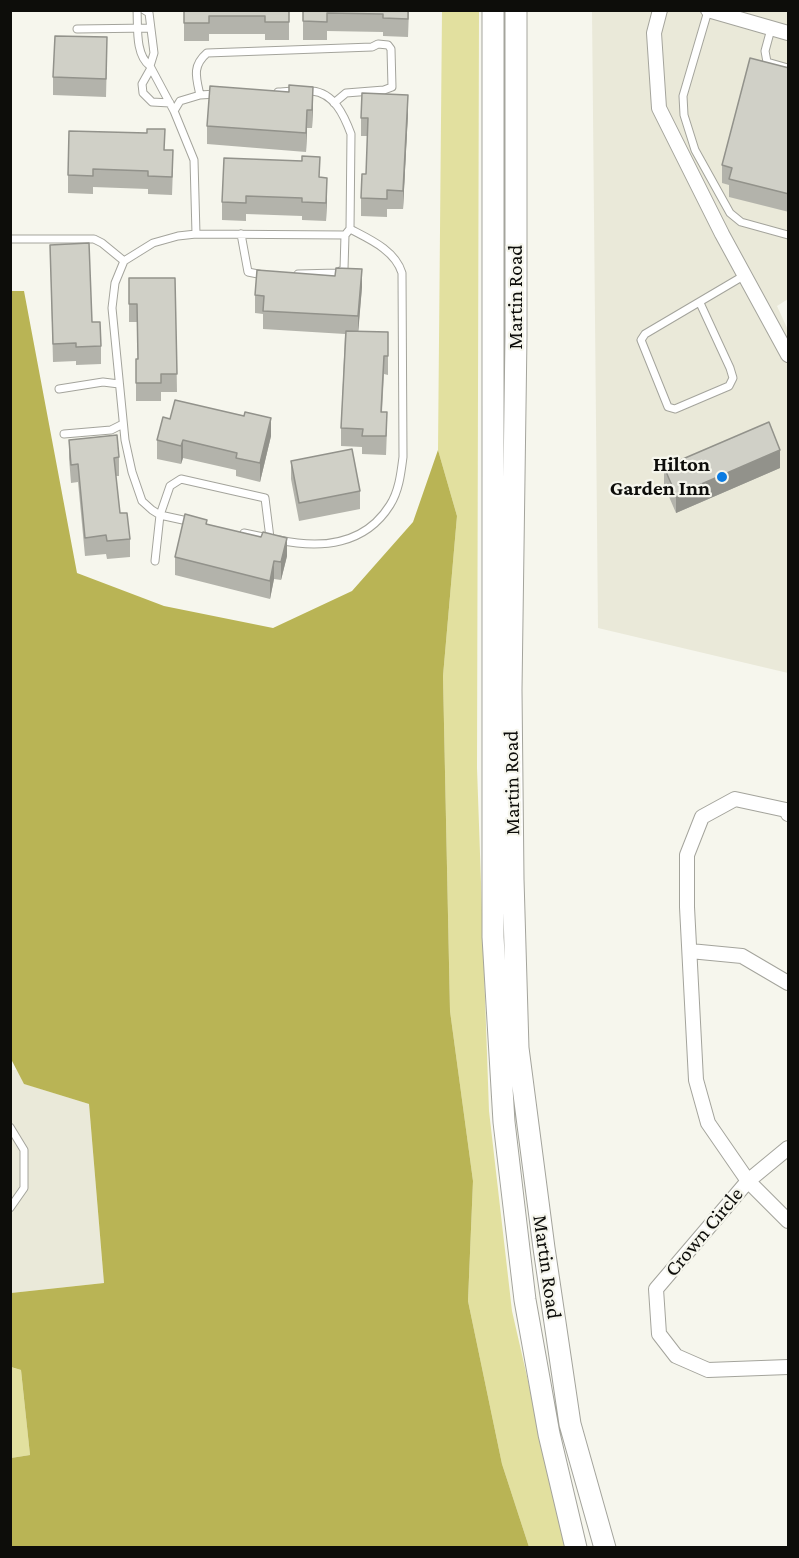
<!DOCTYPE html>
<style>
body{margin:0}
#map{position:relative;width:799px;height:1558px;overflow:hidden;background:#f6f6ed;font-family:"Crimson Pro",serif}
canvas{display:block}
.frame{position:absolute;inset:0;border:12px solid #0d0d0a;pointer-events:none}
</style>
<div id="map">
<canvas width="799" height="1558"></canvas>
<div class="frame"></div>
</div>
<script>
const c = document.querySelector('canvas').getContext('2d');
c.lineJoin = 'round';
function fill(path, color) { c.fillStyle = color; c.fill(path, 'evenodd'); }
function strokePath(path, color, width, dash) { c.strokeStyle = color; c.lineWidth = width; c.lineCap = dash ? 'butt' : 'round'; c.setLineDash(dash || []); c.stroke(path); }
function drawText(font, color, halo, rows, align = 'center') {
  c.font = font + ' "Crimson Pro",serif'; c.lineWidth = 4.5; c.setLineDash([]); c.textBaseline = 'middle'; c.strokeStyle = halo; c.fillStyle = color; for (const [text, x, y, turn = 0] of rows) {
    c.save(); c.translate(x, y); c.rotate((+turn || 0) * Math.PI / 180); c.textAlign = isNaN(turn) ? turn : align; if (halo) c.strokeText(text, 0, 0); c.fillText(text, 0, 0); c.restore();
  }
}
fill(new Path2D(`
 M 592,11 L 788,11 L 788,299 L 777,306 L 788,330 L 788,673 L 598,628 Z
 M 11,1070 L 17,1070 L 25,1084 L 89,1104 L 104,1283 L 11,1293 Z`), '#eae9d9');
fill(new Path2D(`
 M 442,11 L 479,11 L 477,768 L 489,1111 L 512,1311 L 566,1547 L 529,1547 L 502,1464 L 468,1301 L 473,1181 L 450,1011 L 443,676 L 457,516 L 438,450 Z
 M 10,1367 L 21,1370 L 30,1455 L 11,1458 Z`), '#e2e09f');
fill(new Path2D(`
 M 11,291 L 24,291 L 77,573 L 164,606 L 273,628 L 352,591 L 413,522 L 438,450 L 457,516 L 443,676 L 450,1011 L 473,1181 L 468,1301 L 502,1464 L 529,1547 L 11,1547 L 11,1458 L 30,1455 L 21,1370 L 11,1367 L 11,1293 L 104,1283 L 89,1104 L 24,1084 L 11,1059 Z`), '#b9b455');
const service = new Path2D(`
 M 137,10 C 138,27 135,55 150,66 L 174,111
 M 144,10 L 149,13 L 154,53 L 150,66
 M 708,11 L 683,96 L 684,115 L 695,150 L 730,213 L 741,222 L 788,235
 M 77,29 L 150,28
 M 771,29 L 765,51 L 767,62 L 788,68
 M 151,68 L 142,84 L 143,93 L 152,102 L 170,103
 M 200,95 C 196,77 192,66 207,53 L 372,47 L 378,44 L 388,45 L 391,49 L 392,87 L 384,90 L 346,93 L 334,103
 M 196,234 L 194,160 L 174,111 L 180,101 L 200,95 L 216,94
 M 241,234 L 248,272 L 263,275
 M 10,239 L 94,239 L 102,243 L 124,261 L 153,243 L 178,236 L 196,234 L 345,235 L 350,229 L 351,134 C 344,115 334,93 312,91 C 302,89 289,92 278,92
 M 124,261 L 115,283 L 112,308 L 125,440 L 132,472 L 142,501 L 152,510 L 160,515 L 192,522
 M 298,274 L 337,273 L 344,269 L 345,235
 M 700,303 L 730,368 L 733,378 L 729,386 L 675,409 L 668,407 L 641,340 L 645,334 L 745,275
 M 59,389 L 103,382 L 119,384
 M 64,434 L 111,430 L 123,424
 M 244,533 L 268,538
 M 279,540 C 321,549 365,545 390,505 C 399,491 401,473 403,457 L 402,273 C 395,250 369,239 350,229
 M 155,561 L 160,515 L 170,486 L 181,479 L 265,498 L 270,538
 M 10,1127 L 24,1150 L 24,1188 L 10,1208`);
const minor = new Path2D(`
 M 660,10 L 654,33 L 659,108 L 722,234 L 788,355
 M 708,10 L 788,33
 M 788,814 L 786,810 L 735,799 L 702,817 L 687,855 L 687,907 L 696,1080 L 708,1123 L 748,1181 L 788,1221
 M 690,951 L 742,956 L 788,983
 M 788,1148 L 748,1181 L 656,1289 L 659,1334 L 676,1356 L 708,1370 L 788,1367`);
const primary = new Path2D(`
 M 493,10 L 493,937 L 504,1122 L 525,1300 L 549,1434 L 576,1548
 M 516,10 L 516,336 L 511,690 L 513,879 L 518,1048 L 544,1248 L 570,1424 L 605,1548`);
strokePath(service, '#a4a49c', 9);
strokePath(minor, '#a4a49c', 16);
strokePath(primary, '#a4a49c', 23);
strokePath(service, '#fff', 7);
strokePath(minor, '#fff', 14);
strokePath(primary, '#fff', 21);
fill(new Path2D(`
 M 184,10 L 289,10 L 289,40 L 265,40 L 265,34 L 209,34 L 209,41 L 184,41 Z
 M 303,10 L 409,10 L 408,37 L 383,36 L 383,32 L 327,31 L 327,40 L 303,40 Z
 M 107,56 L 106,97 L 53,95 L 53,77 Z
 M 789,68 L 789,212 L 729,197 L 729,185 L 722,183 L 722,165 Z
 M 313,105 L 312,128 L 307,128 L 306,152 L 207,144 L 207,126 Z
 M 408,113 L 403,209 L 387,209 L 387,217 L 361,216 L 361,198 L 366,174 L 368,136 L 361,136 L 361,118 Z
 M 165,150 L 173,168 L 172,195 L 148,194 L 148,189 L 93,187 L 93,194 L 68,193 L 68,175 Z
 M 320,177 L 327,196 L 326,221 L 302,220 L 302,216 L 246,214 L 246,221 L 222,220 L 222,202 Z
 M 50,245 L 92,322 L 101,346 L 101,364 L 76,365 L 76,361 L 53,362 Z
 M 129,278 L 175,278 L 177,392 L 161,392 L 161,401 L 136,401 L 136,359 L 138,359 L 137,322 L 129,322 Z
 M 362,287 L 358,331 L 388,351 L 388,375 L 384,374 L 382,412 L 387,430 L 386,455 L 362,454 L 362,447 L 341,446 L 341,428 L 345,334 L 263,329 L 263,314 L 255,313 L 255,295 Z
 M 170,419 L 271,436 L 260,482 L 236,476 L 236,470 L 183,458 L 181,464 L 157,459 L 157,440 Z
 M 69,440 L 119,457 L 119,476 L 116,476 L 120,513 L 130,539 L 130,557 L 107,559 L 106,554 L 85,556 L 78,482 L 71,483 L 69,458 Z
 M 291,461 L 360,491 L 360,509 L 299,521 L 291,479 Z
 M 664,467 L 780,468 L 676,513 L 664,485 Z
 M 207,524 L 287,556 L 281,580 L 274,579 L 270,599 L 175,575 L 175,557 Z`), '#b3b3ab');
fill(new Path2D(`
 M 313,87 L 313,105 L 312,128 L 312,110 Z
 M 408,95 L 408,113 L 403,209 L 403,191 Z
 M 307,110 L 307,128 L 306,152 L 306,133 Z
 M 327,178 L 327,196 L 326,221 L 326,203 Z
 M 362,269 L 362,287 L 358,335 L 358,316 Z
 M 271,418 L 271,436 L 260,482 L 260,463 Z
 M 183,440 L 183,458 L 181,464 L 181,446 Z
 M 780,450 L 780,468 L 676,513 L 676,495 Z
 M 287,538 L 287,556 L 281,580 L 281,562 Z
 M 274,561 L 274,579 L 270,599 L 270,581 Z`), '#92928b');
const building = new Path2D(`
 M 184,10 L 289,10 L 289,22 L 265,22 L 265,16 L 209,16 L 209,23 L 184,23 Z
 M 303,10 L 408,10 L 408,19 L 383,18 L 383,14 L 327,13 L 327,22 L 303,21 Z
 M 55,36 L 107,37 L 106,79 L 53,77 Z
 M 750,58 L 789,68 L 789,194 L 729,179 L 732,168 L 722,165 Z
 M 289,85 L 313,87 L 312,110 L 307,110 L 306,133 L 207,126 L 210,86 L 289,92 Z
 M 362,93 L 408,95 L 403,191 L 387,190 L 387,199 L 361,198 L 362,174 L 366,174 L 368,118 L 361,118 Z
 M 147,129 L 165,129 L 164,150 L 173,150 L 172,177 L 148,176 L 148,171 L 93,169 L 93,176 L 68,175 L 69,131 L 147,133 Z
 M 302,156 L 320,157 L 319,177 L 327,178 L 326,203 L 302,202 L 302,198 L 246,196 L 246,203 L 222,202 L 224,158 L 302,161 Z
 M 89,243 L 92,322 L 100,322 L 101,346 L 76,347 L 76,343 L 53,344 L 50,245 Z
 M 336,268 L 362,269 L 358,316 L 263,311 L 264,296 L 255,295 L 257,270 L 335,276 Z
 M 129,278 L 175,278 L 177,374 L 161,374 L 161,383 L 136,383 L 136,359 L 138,359 L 137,304 L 129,304 Z
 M 346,331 L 388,332 L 388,356 L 384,356 L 381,412 L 387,412 L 386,436 L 362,436 L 363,429 L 341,428 Z
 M 175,400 L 244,416 L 245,412 L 271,418 L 260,463 L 236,458 L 237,453 L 183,440 L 181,446 L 157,440 L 163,417 L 170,419 Z
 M 769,422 L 780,450 L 676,495 L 664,467 Z
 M 117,435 L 119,457 L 114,458 L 120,513 L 127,513 L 130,539 L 107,541 L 106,535 L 85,538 L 78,464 L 71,465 L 69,440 Z
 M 352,449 L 360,491 L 299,503 L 291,461 Z
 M 185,514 L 207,520 L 206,524 L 261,537 L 263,532 L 287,538 L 281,562 L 274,561 L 270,581 L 175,557 Z`);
fill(building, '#d0d0c7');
strokePath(building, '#92928b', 1.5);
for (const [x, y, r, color] of [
 [722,477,6,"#0a7be2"]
]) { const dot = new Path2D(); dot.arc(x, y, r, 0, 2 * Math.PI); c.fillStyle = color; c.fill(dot); strokePath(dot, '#f6f6ed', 2); }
drawText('21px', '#0d0d0a', '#f6f6ed', [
 ["Martin Road",516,297,-90],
 ["Martin Road",512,783,-91],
 ["Crown Circle",704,1232,-50],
 ["Martin Road",547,1267,82]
]);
drawText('bold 21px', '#0d0d0a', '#f6f6ed', [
 ["Hilton",710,465],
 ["Garden Inn",710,489]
], 'right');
</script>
